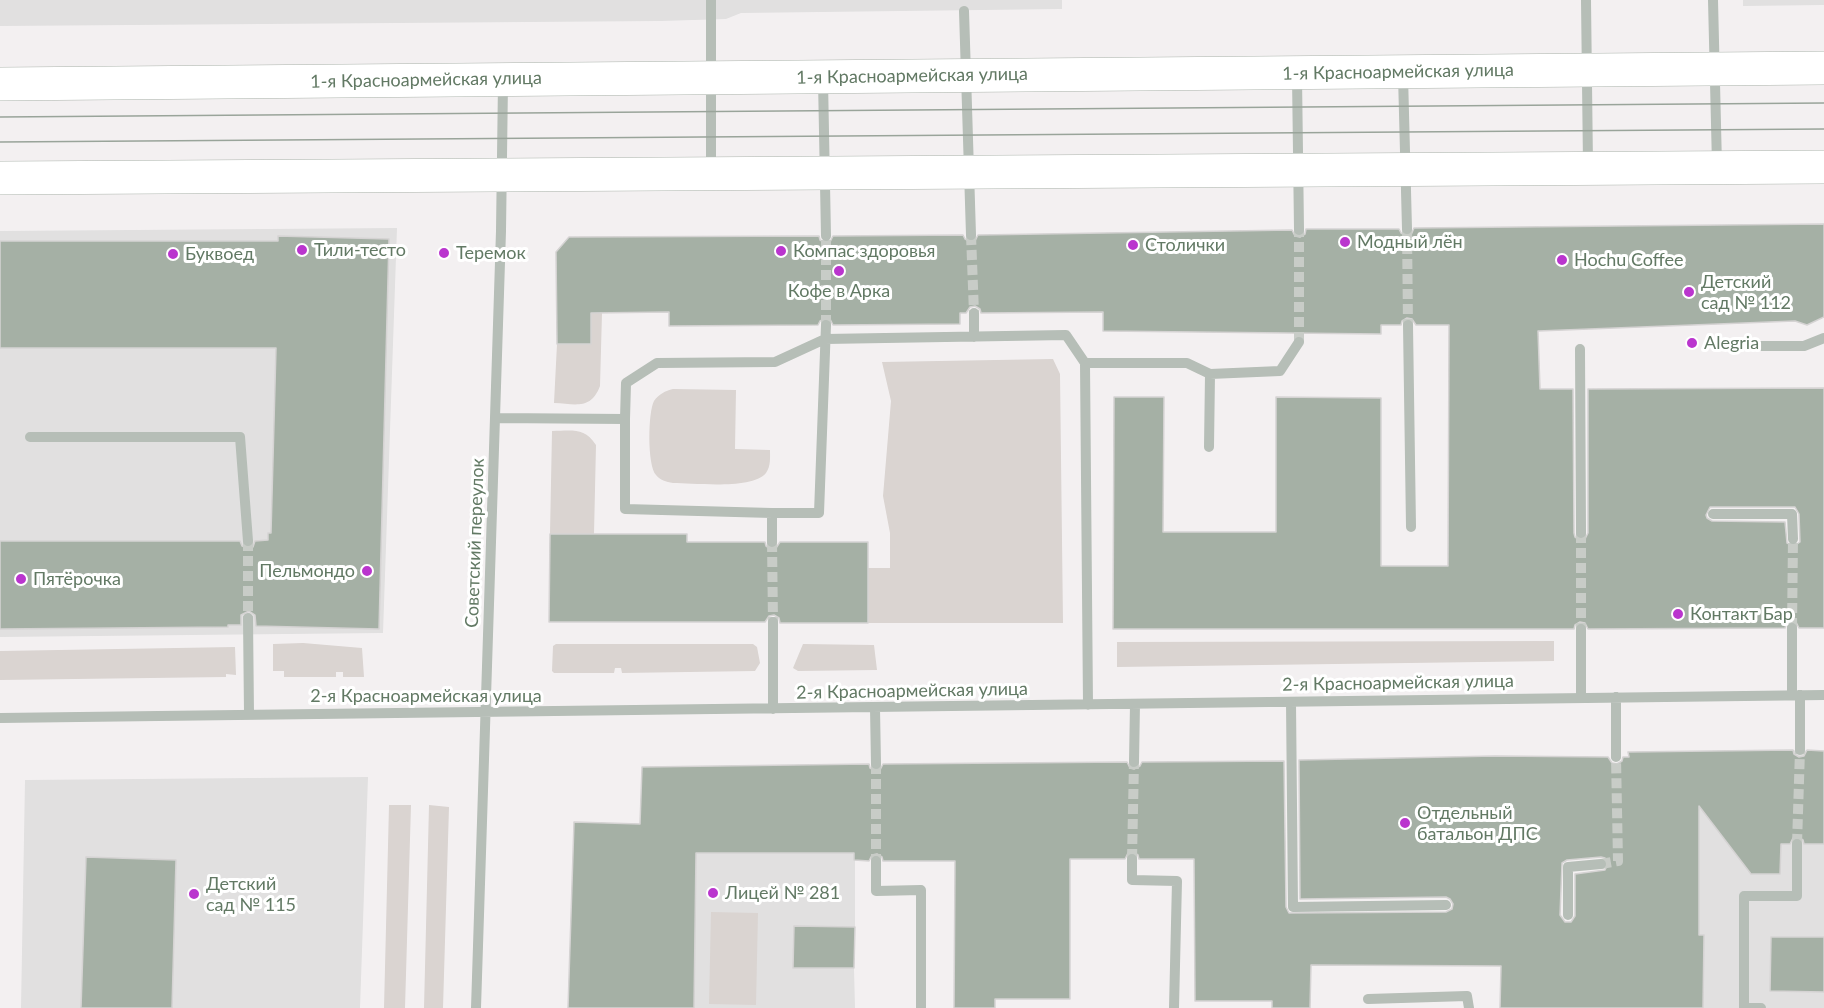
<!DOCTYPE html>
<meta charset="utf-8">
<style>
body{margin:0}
canvas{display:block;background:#f3f0f1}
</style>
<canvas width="1824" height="1008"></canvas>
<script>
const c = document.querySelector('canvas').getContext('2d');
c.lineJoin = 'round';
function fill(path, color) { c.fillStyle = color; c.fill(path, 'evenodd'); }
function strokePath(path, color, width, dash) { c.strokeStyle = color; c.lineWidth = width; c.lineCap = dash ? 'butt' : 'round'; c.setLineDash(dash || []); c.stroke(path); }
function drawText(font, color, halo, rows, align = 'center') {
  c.font = font + ' Lato,sans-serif'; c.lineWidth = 6; c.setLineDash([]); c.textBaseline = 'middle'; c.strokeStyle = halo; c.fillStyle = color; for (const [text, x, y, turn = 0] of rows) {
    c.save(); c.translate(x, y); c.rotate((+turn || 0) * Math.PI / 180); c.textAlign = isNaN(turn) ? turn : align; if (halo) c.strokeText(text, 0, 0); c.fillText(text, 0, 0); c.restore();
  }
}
fill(new Path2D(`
 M 0,0 L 1062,0 L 1062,9 L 741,13 L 726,19 L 661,21 L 0,26 Z
 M 1743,0 L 1824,0 L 1824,5 L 1743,6 Z
 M 397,228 L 383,633 L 0,637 L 0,231 Z
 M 1783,750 L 1824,751 L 1824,1008 L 1544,1008 L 1630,958 L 1628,752 Z
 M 855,765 L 855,927 L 794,926 L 793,967 L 854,968 L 855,1008 L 568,1008 L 574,822 L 640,824 L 642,767 Z
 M 368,777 L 360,1008 L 21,1008 L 25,780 Z`), '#e1e0e0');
fill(new Path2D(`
 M 591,313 L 602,313 L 600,386 C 591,410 576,404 554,403 L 557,344 L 591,344 Z
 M 1053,359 L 1060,374 L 1063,623 L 868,623 L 868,568 L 890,568 L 890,533 L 883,496 L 891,401 L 882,362 Z
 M 673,389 L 736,390 L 735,449 L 770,450 C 770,457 771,466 766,473 C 752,490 694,483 673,483 C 666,482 660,480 656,475 C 647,465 648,412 654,401 C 659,394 665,391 673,389 Z
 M 552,431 C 572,431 584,427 596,445 L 594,534 L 550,534 Z
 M 1554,641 L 1554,661 L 1117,667 L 1117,642 Z
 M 303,643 L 362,648 L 364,677 L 343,677 L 343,672 L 336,672 L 336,677 L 284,677 L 284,671 L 273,671 L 273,644 Z
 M 556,644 L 753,644 L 757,647 L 760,663 L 755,671 L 622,673 L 621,668 L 615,668 L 614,673 L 554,673 L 552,671 L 553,646 Z
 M 803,644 L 874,645 L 877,670 L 798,671 L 793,668 Z
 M 235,647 L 236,675 L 226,674 L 226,677 L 0,680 L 0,651 Z
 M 389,805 L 411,805 L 405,1008 L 384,1008 Z
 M 429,805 L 449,807 L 443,1008 L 424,1008 Z
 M 711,912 L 758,913 L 756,1005 L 709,1004 Z`), '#dad4d1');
const building = new Path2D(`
 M 1824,224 L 1824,317 L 1807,325 L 1795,321 L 1538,331 L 1540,389 L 1573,389 L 1574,533 L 1575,537 L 1580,540 L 1585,539 L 1588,533 L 1588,389 L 1824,388 L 1824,628 L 1799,628 L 1796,622 L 1791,621 L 1786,624 L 1785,628 L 1588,629 L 1585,623 L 1580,622 L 1575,625 L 1574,629 L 1113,629 L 1114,397 L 1164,397 L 1163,532 L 1276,532 L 1276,397 L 1381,398 L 1381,566 L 1448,566 L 1449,325 L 1416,325 L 1412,319 L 1407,318 L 1402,321 L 1401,325 L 1381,325 L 1381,334 L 1103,331 L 1103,312 L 981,313 L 980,309 L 975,306 L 970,307 L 966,313 L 960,313 L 960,324 L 833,325 L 830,319 L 826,318 L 820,321 L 818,325 L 669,326 L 669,312 L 591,313 L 591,344 L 557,344 L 556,252 L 569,237 L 819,236 L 820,240 L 826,243 L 830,242 L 833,236 L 963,235 L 965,239 L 971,242 L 975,241 L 978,235 L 1292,230 L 1295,236 L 1300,237 L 1305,234 L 1306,229 L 1399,229 L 1401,233 L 1407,236 L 1411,235 L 1414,228 ZM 1710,507 L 1795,507 L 1799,514 L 1800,542 L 1794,546 L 1787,543 L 1785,522 L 1712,521 L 1707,518 L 1706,515 Z
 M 278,236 L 389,239 L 379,629 L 256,626 L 255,615 L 249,611 L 241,615 L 241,625 L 228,625 L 228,627 L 0,629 L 0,541 L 240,541 L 242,546 L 248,548 L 253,547 L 255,541 L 268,540 L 268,533 L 271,533 L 276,348 L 0,348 L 0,241 L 278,241 Z
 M 550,534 L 687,534 L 687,542 L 765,542 L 766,546 L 771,549 L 776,548 L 780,542 L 868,542 L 868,623 L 780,623 L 779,618 L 774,615 L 769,616 L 765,622 L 549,622 Z
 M 1793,750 L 1794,754 L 1799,757 L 1804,756 L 1807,750 L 1824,751 L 1824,844 L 1804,844 L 1803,840 L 1798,837 L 1793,838 L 1790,844 L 1781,844 L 1780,874 L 1751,874 L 1699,806 L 1699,935 L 1704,935 L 1703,1008 L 1500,1008 L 1501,966 L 1311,965 L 1310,1008 L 1272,1008 L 1272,1001 L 1195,1001 L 1194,859 L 1139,859 L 1138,855 L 1133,852 L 1128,853 L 1125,859 L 1070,859 L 1070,999 L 995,999 L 995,1008 L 954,1008 L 955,861 L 883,861 L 882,857 L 877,854 L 872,855 L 869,861 L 854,860 L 854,853 L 696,853 L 694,1008 L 568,1008 L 574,822 L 640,824 L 642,767 L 869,764 L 870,768 L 876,771 L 880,770 L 883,764 L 1127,762 L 1130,768 L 1134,769 L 1140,766 L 1142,762 L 1284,761 L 1286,907 L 1289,913 L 1446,912 L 1452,909 L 1453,904 L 1450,899 L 1446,897 L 1300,899 L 1299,760 L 1495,756 L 1608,757 L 1612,763 L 1617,764 L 1622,761 L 1623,757 L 1629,757 L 1628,752 ZM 1601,857 L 1605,858 L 1608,863 L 1605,870 L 1575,874 L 1575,916 L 1571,922 L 1565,922 L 1560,915 L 1562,863 L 1567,860 Z
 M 86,857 L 176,860 L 172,1008 L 81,1008 Z
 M 794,926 L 855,927 L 854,968 L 793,968 Z
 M 1771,937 L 1824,937 L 1824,992 L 1770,991 Z`);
fill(building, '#a5b0a5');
strokePath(building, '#d5d3d3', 1.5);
strokePath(new Path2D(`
 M 1407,229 L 1408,325
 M 971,235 L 974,313
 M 826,325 L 826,236
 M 1299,342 L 1299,230
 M 1581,533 L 1581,629
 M 248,541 L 248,618
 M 772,542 L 773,622
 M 1792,628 L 1793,539
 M 876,764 L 876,861
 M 1797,844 L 1800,750
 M 1132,859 L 1134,762
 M 1601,864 L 1618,861 L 1616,757`), '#c8ccc7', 10, [10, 5]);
const major = new Path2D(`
 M 0,84 L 1824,68
 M 0,178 L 1824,167`);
strokePath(major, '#abb3ab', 34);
strokePath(new Path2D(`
 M 711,0 L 711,171
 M 1586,0 L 1588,165
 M 1713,0 L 1717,165
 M 964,11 L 971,235
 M 1403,75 L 1407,229
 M 1297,76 L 1299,230
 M 823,80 L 826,236
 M 1408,325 L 1411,527
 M 974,337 L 974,313
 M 1727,346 L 1804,346 L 1824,338
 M 1580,349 L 1581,533
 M 1085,363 L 1187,363 L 1210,374
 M 495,418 L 625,419 L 625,509 L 772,513
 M 625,419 L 626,383 L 657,363 L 775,362 L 825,339 L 1066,335 L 1085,363 L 1088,705
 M 30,437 L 240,437 L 248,541
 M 1209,447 L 1210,374 L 1280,371 L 1299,342
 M 1713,514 L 1792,514 L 1793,539
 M 772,542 L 772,513 L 819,513 L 826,325
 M 248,618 L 249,714
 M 1792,695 L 1792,628
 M 1800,695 L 1800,750
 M 1581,697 L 1581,629
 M 1616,697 L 1616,757
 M 1291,702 L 1293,907 L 1446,905
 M 875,708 L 876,764
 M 773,709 L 773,622
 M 0,718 L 1824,695
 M 1134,762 L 1135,704
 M 1132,859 L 1132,880 L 1177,881 L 1174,1008
 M 876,861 L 876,891 L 921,890 L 921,1008
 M 1568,915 L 1568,867 L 1601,864
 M 1368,999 L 1467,996 L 1469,1008
 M 476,1008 L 501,231 L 503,82
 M 1761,1008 L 1744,1008 L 1744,896 L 1797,896 L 1797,844`), '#b6beb7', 10);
strokePath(major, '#fff', 33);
strokePath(new Path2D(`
 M 0,117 L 1824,103
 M 0,142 L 1824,129`), '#99a49a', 1.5);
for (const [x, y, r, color] of [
 [1345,242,6,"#ba35ce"],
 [1133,245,6,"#ba35ce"],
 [302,250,6,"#ba35ce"],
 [781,251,6,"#ba35ce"],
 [444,253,6,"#ba35ce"],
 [173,254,6,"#ba35ce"],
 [1562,260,6,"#ba35ce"],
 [839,271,6,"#ba35ce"],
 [1689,292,6,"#ba35ce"],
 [1692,343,6,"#ba35ce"],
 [367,571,6,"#ba35ce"],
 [21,579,6,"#ba35ce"],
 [1678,614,6,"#ba35ce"],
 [1405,823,6,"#ba35ce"],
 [713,893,6,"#ba35ce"],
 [194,894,6,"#ba35ce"]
]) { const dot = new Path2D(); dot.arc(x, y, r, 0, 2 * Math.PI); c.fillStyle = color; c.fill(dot); strokePath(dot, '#fff', 2); }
drawText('18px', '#627964', '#fff', [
 ["1-я Красноармейская улица",1398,72,-1],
 ["1-я Красноармейская улица",912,76,-1],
 ["1-я Красноармейская улица",426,80,-1],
 ["Советский переулок",475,543,-88],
 ["2-я Красноармейская улица",1398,683,-1],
 ["2-я Красноармейская улица",912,691,-1],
 ["2-я Красноармейская улица",426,696]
]);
drawText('18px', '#627964', '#fff', [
 ["Модный лён",1357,242],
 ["Столички",1145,245],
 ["Тили-тесто",314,250],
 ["Компас здоровья",793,251],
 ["Теремок",456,253],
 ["Буквоед",185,254],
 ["Hochu Coffee",1574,260],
 ["Детский",1701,282],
 ["сад № 112",1701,303],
 ["Кофе в Арка",839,291,"center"],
 ["Alegria",1704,343],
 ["Пельмондо",355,571,"right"],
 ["Пятёрочка",33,579],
 ["Контакт Бар",1690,614],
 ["Отдельный",1417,813],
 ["батальон ДПС",1417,834],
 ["Детский",206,884],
 ["сад № 115",206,905],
 ["Лицей № 281",725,893]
], 'left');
</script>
